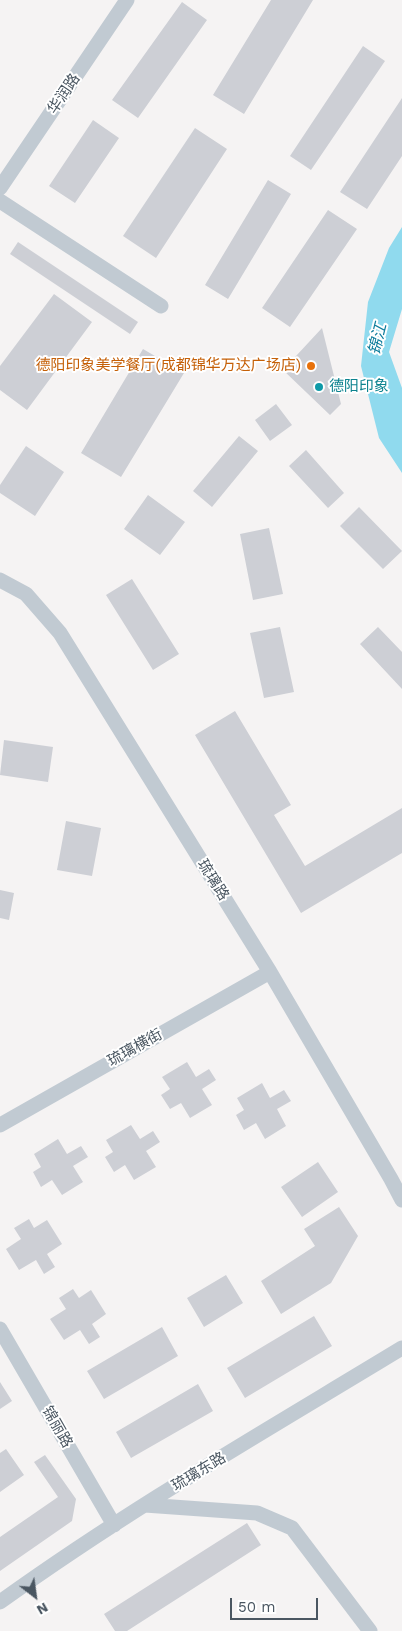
<!DOCTYPE html>
<meta charset="utf-8">
<style>
body{margin:0}
#map{position:relative;width:402px;height:1631px;overflow:hidden;background:#f5f3f3;font-family:"Work Sans",sans-serif}
canvas{display:block}
.north{position:absolute;left:10px;top:1571px;width:50px;height:50px;-webkit-text-stroke:4px #fff;paint-order:stroke;rotate:150deg;font-size:14px;font-weight:700;line-height:20px;text-align:center;color:#4a5661}
.north::after{content:'';display:block;margin:auto;width:18px;height:22px;background:#4a5661;clip-path:polygon(50% 0,100% 100%,50% 72%,0 100%)}
.scale{position:absolute;left:230px;top:1598px;width:88px;height:22px;box-sizing:border-box;border:2px solid #4a5661;border-top:0;padding-left:6px;font-size:15px;line-height:18px;white-space:nowrap;color:#4a5661;-webkit-text-stroke:4px #fff;paint-order:stroke}
</style>
<div id="map">
<canvas width="402" height="1631"></canvas>
<div class="north">N</div>
<div class="scale">50 m</div>
</div>
<script>
const c = document.querySelector('canvas').getContext('2d');
c.lineJoin = 'round';
function fill(path, color) { c.fillStyle = color; c.fill(path, 'evenodd'); }
function strokePath(path, color, width, dash) { c.strokeStyle = color; c.lineWidth = width; c.lineCap = dash ? 'butt' : 'round'; c.setLineDash(dash || []); c.stroke(path); }
function drawText(font, color, halo, rows, align = 'center') {
  c.font = font + ' "Work Sans","Noto Sans SC",sans-serif'; c.lineWidth = 4; c.setLineDash([]); c.textBaseline = 'middle'; c.strokeStyle = halo; c.fillStyle = color; for (const [text, x, y, turn = 0] of rows) {
    c.save(); c.translate(x, y); c.rotate((+turn || 0) * Math.PI / 180); c.textAlign = isNaN(turn) ? turn : align; if (halo) c.strokeText(text, 0, 0); c.fillText(text, 0, 0); c.restore();
  }
}
fill(new Path2D(`
 M 402,227 L 402,309 L 389,352 L 402,388 L 402,473 L 379,438 L 361,366 L 368,302 L 389,248 Z`), '#90daee');
fill(new Path2D(`
 M 271,0 L 313,0 L 244,114 L 213,95 Z
 M 182,2 L 207,20 L 138,118 L 112,100 Z
 M 363,46 L 385,61 L 311,170 L 290,156 Z
 M 402,98 L 402,156 L 367,209 L 340,192 Z
 M 93,120 L 119,138 L 75,203 L 49,186 Z
 M 195,128 L 227,149 L 156,258 L 123,236 Z
 M 268,180 L 291,194 L 228,299 L 205,285 Z
 M 328,210 L 357,229 L 290,327 L 262,308 Z
 M 18,242 L 138,322 L 130,334 L 10,254 Z
 M 54,294 L 92,322 L 27,410 L 0,390 L 0,366 Z
 M 322,328 L 341,404 L 330,415 L 283,370 Z
 M 143,349 L 184,373 L 121,477 L 81,453 Z
 M 276,404 L 292,425 L 270,441 L 255,420 Z
 M 239,436 L 258,451 L 212,507 L 193,491 Z
 M 26,446 L 64,472 L 35,516 L 0,493 L 0,485 Z
 M 306,450 L 344,493 L 328,508 L 289,466 Z
 M 148,495 L 185,522 L 160,555 L 124,529 Z
 M 359,507 L 402,551 L 383,569 L 340,526 Z
 M 269,528 L 283,594 L 253,600 L 240,534 Z
 M 132,579 L 179,654 L 153,670 L 106,595 Z
 M 280,627 L 294,692 L 264,698 L 250,633 Z
 M 378,627 L 402,652 L 402,689 L 360,644 Z
 M 235,711 L 291,805 L 274,815 L 305,866 L 402,808 L 402,853 L 301,913 L 195,735 Z
 M 4,740 L 53,747 L 48,782 L 0,775 Z
 M 66,821 L 101,828 L 92,876 L 57,870 Z
 M 0,890 L 14,893 L 9,920 L 0,918 Z
 M 187,1062 L 196,1077 L 209,1069 L 216,1080 L 202,1089 L 212,1105 L 190,1118 L 181,1103 L 170,1109 L 161,1095 L 170,1089 L 162,1077 Z
 M 262,1083 L 270,1098 L 284,1090 L 291,1101 L 277,1109 L 286,1126 L 265,1139 L 256,1123 L 244,1130 L 236,1115 L 244,1110 L 237,1098 Z
 M 131,1125 L 140,1139 L 153,1131 L 160,1142 L 146,1151 L 156,1167 L 134,1180 L 125,1165 L 114,1172 L 105,1157 L 113,1152 L 106,1140 Z
 M 58,1139 L 67,1154 L 81,1146 L 88,1157 L 73,1166 L 83,1182 L 62,1195 L 52,1180 L 41,1187 L 33,1172 L 41,1167 L 34,1154 Z
 M 318,1162 L 338,1192 L 302,1217 L 281,1187 Z
 M 339,1207 L 358,1236 L 331,1283 L 281,1314 L 261,1281 L 315,1246 L 304,1229 Z
 M 29,1219 L 34,1228 L 47,1220 L 62,1244 L 47,1254 L 55,1267 L 44,1274 L 36,1260 L 19,1270 L 6,1249 L 21,1239 L 14,1228 Z
 M 226,1275 L 243,1303 L 204,1327 L 187,1298 Z
 M 73,1289 L 79,1298 L 91,1290 L 106,1314 L 92,1324 L 100,1337 L 89,1344 L 80,1330 L 64,1340 L 50,1319 L 66,1309 L 59,1298 Z
 M 314,1316 L 332,1346 L 245,1398 L 227,1368 Z
 M 162,1327 L 178,1356 L 104,1399 L 87,1371 Z
 M 0,1382 L 12,1401 L 0,1409 Z
 M 198,1384 L 213,1411 L 131,1458 L 116,1432 Z
 M 6,1449 L 24,1475 L 0,1492 L 0,1453 Z
 M 45,1455 L 76,1499 L 72,1521 L 0,1571 L 0,1537 L 58,1497 L 34,1462 Z
 M 247,1523 L 261,1545 L 127,1631 L 115,1631 L 104,1614 Z`), '#cdcfd5');
strokePath(new Path2D(`
 M 0,188 L 127,0
 M 0,201 L 161,306
 M 0,580 L 26,594 L 60,633 L 270,972 L 391,1179 L 402,1200
 M 0,1125 L 270,972
 M 0,1329 L 114,1525
 M 145,1505 L 257,1513 L 292,1528 L 370,1631
 M 0,1602 C 129,1509 267,1430 402,1348`), '#c1cad2', 15);
for (const [x, y, r, color] of [
 [311,366,5,"#e8710a"],
 [319,387,5,"#0f9aa8"]
]) { const dot = new Path2D(); dot.arc(x, y, r, 0, 2 * Math.PI); c.fillStyle = color; c.fill(dot); strokePath(dot, '#fff', 2); }
drawText('15px', '#4a5661', '#fff', [
 ["华润路",64,94,-56],
 ["琉璃路",213,880,58],
 ["琉璃横街",135,1048,-29],
 ["锦丽路",57,1427,60],
 ["琉璃东路",199,1472,-31]
]);
drawText('15px', '#c56008', '#fff', [
 ["德阳印象美学餐厅(成都锦华万达广场店)",301,366]
], 'right');
drawText('15px', '#0d838f', '#fff', [
 ["德阳印象",329,387]
], 'left');
drawText('italic 16px', '#0c7c9b', '#fff', [
 ["锦江",378,339,-76]
]);
</script>
